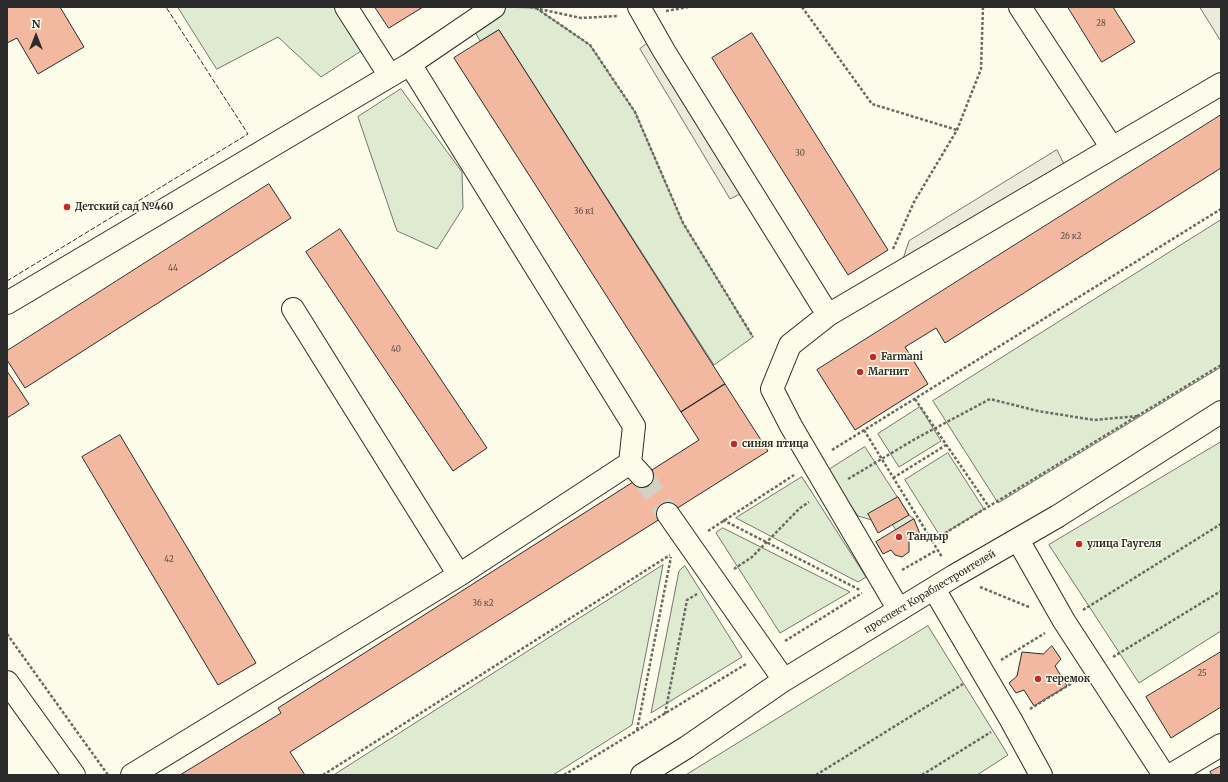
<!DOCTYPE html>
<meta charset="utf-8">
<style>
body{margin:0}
#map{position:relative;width:1228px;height:782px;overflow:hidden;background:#fdfbea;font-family:Merriweather,serif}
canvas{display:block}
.frame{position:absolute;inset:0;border:8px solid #2b2b2b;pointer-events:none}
.north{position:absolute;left:16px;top:16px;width:40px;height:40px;-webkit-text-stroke:3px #fdfbea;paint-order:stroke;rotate:0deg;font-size:11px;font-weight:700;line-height:16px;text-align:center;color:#2b2b2b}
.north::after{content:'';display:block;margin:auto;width:14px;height:18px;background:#2b2b2b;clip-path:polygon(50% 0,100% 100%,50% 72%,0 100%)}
</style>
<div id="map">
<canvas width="1228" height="782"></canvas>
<div class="frame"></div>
<div class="north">N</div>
</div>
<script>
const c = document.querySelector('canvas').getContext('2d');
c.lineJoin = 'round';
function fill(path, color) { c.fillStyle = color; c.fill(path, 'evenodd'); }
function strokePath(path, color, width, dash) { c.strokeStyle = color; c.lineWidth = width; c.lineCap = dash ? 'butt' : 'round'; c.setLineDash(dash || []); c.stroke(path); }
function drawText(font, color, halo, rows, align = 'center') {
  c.font = font + ' Merriweather,serif'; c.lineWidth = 3; c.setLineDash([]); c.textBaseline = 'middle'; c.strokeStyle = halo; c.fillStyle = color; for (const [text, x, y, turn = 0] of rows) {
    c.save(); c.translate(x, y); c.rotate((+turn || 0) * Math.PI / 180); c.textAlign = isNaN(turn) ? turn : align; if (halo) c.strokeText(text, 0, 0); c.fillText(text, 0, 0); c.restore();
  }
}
const green = new Path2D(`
 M 178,7 L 357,7 L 378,40 L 321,77 L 278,37 L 217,69 Z
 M 494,7 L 536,8 L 590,45 L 635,112 L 683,223 L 753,337 L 714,365 L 499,30 L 480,41 L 470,23 Z
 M 401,89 L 462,172 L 463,208 L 437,249 L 397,231 L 358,117 Z
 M 1221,220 L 1221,367 L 998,503 L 933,401 Z
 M 920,407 L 941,441 L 899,467 L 878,434 Z
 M 1221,442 L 1221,631 L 1139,683 L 1049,545 Z
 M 865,447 L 909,515 L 914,519 L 896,530 L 890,521 L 886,524 L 858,516 L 827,471 Z
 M 948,453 L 984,509 L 940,536 L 905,480 Z
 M 802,477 L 866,577 L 858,582 L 736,518 Z
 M 723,528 L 850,592 L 780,633 L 716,533 Z
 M 663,565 L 632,725 L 553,775 L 334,775 Z
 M 685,566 L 742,657 L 651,713 L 679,571 Z
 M 928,626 L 1008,755 L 977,775 L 686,775 Z`);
fill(green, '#deebd1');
strokePath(green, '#74746e', 1);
const parking = new Path2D(`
 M 1200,7 L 1221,7 L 1221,41 Z
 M 656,37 L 750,189 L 730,199 L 640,49 Z
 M 1057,150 L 1069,174 L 898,274 L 909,241 Z`);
fill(parking, '#eceadb');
strokePath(parking, '#74746e', 1);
const building = new Path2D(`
 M 7,7 L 60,7 L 84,47 L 38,74 L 17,38 L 7,43 Z
 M 375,7 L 423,7 L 389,28 Z
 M 1068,7 L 1113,7 L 1135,42 L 1102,62 Z
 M 499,30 L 725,384 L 681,412 L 454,58 Z
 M 752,33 L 888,250 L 848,275 L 712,58 Z
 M 1221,115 L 1221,168 L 945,343 L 936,328 L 905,347 L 928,384 L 855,430 L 817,370 Z
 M 269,184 L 291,218 L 25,388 L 7,360 L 7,351 Z
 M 340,229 L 487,448 L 453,471 L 306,252 Z
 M 7,371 L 29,404 L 7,418 Z
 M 725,384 L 768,451 L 290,752 L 305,775 L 180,775 L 281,713 L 278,708 L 699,440 L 681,412 Z
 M 120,435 L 256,663 L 218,685 L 82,457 Z
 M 898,497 L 909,515 L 878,533 L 868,514 Z
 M 914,519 L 920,534 L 909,541 L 909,552 L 902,557 L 895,555 L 891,550 L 883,554 L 876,542 Z
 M 1052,646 L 1061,659 L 1055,666 L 1067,686 L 1034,706 L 1024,690 L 1016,693 L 1009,683 L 1017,676 L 1022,652 L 1043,654 Z
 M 1221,652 L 1221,707 L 1171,738 L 1146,697 Z
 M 1221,766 L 1221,775 L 1212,775 L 1210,772 Z`);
fill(building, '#f2b8a0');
strokePath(building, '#2b2b2b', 1);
strokePath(new Path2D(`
 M 642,476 L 668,514`), '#d3d1c4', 22, [22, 11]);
const minor = new Path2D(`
 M 346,7 L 390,76
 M 639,7 L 664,51 L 828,315
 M 1020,7 L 1112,148
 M 410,64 L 494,7
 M 7,303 L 410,64 L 634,426 L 630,463
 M 293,309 L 459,575
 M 668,514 L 784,680
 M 1018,540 L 1064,621 L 1164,775
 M 934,589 L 1011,720 L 1041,775
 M 899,610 L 791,426 L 772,389 L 790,345 L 828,315 L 1221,84
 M 7,682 L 74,775
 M 132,775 L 459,575 L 630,463 L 642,476
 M 642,775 L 687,747 L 784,680 L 954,576 L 1058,516 L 1221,412
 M 1171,775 L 1221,745`);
strokePath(minor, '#2b2b2b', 24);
strokePath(new Path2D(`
 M 530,7 L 581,18 L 618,16
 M 802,7 L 872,104 L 957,130
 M 536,8 L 590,45 L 635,112 L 683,223 L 753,337
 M 666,11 L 688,7
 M 893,249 L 914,202 L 957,130 L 981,69 L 983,7
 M 915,399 L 989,507
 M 864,430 L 942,557
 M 832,450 L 1221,209
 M 893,478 L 946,445
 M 848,479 L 915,439 L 990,399 L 1038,411 L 1094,420 L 1138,416
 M 723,520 L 860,590
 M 708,531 L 794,475
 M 932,541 L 1221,365
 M 734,569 L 752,557 L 800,508 L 809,502
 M 902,570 L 937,550
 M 980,587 L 1029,607
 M 1083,610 L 1221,524
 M 7,634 L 108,775
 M 785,641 L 862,593
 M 1113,657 L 1221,591
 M 1001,660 L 1045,633
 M 1030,709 L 1077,680
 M 665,714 L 687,600 L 697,594
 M 637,730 L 671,557
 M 323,775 L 670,555
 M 564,775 L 746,664
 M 816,775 L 963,684
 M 922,775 L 991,732`), '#6a6964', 2.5, [3, 2]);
strokePath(minor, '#fdfbea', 22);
strokePath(new Path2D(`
 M 7,281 L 248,134 L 166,7`), '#2b2b2b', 1, [5, 2]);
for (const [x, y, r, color] of [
 [67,207,4,"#c62828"],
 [873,357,4,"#c62828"],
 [860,372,4,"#c62828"],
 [734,444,4,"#c62828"],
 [899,537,4,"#c62828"],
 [1079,544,4,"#c62828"],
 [1038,679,4,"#c62828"]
]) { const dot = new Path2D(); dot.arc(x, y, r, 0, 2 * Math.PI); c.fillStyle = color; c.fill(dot); strokePath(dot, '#fdfbea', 1.5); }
drawText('8px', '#5d4e48', null, [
 ["28",1101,24],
 ["30",800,154],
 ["36 к1",584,212],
 ["26 к2",1071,237],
 ["44",173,269],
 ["40",396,350],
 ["42",169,560],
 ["36 к2",483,604],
 ["25",1202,674]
]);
drawText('bold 10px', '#2b2b2b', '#fdfbea', [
 ["Детский сад №460",75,207],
 ["Farmani",881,357],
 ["Магнит",868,372],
 ["синяя птица",742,444],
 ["Тандыр",907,537],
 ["улица Гаугеля",1087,544],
 ["теремок",1046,679]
], 'left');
drawText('10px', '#2b2b2b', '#fdfbea', [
 ["проспект Кораблестроителей",930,592,-31]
]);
</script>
